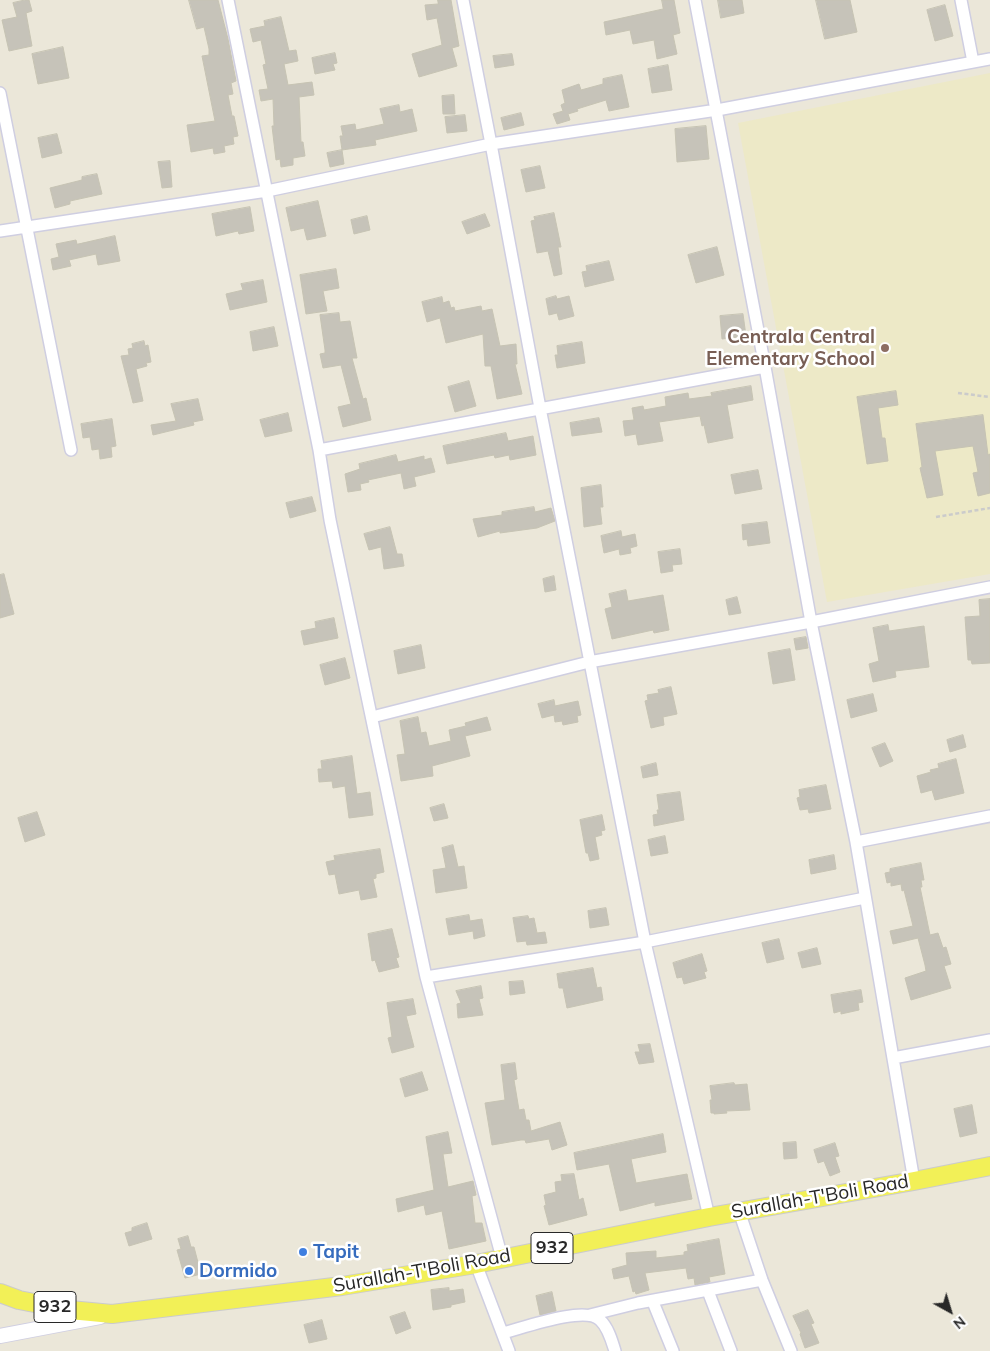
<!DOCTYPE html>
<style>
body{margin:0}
#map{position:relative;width:990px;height:1351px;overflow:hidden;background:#ebe7d9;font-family:Mulish,sans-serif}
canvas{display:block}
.north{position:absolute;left:925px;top:1286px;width:50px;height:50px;-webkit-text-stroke:4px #fff;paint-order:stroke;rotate:141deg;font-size:14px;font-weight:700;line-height:20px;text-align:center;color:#282828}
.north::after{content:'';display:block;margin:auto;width:18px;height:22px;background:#282828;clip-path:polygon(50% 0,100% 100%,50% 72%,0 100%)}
</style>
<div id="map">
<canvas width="990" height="1351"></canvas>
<div class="north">N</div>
</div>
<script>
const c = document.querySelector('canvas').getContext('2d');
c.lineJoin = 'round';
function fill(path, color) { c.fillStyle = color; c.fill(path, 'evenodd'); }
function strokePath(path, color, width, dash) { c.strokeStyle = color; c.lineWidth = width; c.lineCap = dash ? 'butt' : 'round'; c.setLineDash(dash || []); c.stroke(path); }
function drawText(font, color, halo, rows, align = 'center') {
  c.font = font + ' Mulish,sans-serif'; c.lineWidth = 5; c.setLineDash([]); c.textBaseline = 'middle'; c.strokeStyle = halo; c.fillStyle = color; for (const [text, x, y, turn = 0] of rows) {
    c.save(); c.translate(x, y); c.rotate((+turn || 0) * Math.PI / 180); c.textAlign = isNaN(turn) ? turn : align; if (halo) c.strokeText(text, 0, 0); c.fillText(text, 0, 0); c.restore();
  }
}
fill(new Path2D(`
 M 990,73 L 990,574 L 827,602 L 738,123 Z`), '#ede9c7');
const building = new Path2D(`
 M 25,0 L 29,0 L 32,11 L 26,13 L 32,46 L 9,51 L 2,20 L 17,17 L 13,3 Z
 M 189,0 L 218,0 L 228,39 L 236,81 L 231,83 L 233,94 L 228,95 L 232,116 L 234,116 L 238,136 L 233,137 L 234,144 L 224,146 L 225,152 L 214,154 L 213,148 L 191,152 L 187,125 L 215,121 L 202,56 L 209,55 L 209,49 L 204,27 L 197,29 Z
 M 438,0 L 451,0 L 459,46 L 452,48 L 457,66 L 419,77 L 412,54 L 442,45 L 437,18 L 427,20 L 425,5 L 438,4 Z
 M 662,0 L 674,0 L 680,33 L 673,35 L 677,54 L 657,59 L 654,40 L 633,44 L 630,30 L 606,35 L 604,22 L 663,9 Z
 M 718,0 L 742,0 L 744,13 L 721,18 Z
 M 816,0 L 850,0 L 857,32 L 825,39 Z
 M 945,5 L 953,36 L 935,41 L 927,10 Z
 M 281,17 L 289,51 L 296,50 L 298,61 L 284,64 L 288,85 L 312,82 L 314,95 L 299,97 L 301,142 L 303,142 L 305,156 L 293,158 L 293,165 L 281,167 L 280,159 L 276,160 L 272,126 L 274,126 L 273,99 L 261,101 L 259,90 L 268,89 L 263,65 L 266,64 L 261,40 L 253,42 L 250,29 L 265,26 L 264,21 Z
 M 63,47 L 69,78 L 38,84 L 32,54 Z
 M 335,53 L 337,63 L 333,64 L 335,70 L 315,74 L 312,58 Z
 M 512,54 L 514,65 L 495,68 L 493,56 Z
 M 668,65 L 672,90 L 652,93 L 648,69 Z
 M 622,75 L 629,107 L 609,111 L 606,100 L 577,109 L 578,111 L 568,114 L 570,120 L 557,124 L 553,114 L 563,111 L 561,105 L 565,103 L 562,90 L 579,84 L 581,90 L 603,84 L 603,79 Z
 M 454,95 L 455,114 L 443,114 L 442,96 Z
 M 399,105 L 400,112 L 412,109 L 417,131 L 375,140 L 376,145 L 342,150 L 340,136 L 343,136 L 341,126 L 355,124 L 356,130 L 384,124 L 380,109 Z
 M 521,113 L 524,125 L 504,130 L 501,118 Z
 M 465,115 L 467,131 L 447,133 L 445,117 Z
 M 706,126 L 709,159 L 677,162 L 675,129 Z
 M 57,134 L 62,153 L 42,158 L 38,138 Z
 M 342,150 L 344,164 L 330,167 L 327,153 Z
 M 170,161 L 172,187 L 162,188 L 158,162 Z
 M 540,166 L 545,188 L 526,192 L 521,170 Z
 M 97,174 L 102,194 L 70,201 L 70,204 L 55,208 L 50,188 L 82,180 L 82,177 Z
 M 318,201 L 326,236 L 307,240 L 304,228 L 291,231 L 286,208 Z
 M 250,207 L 254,231 L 239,234 L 238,231 L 216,236 L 212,214 Z
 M 554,213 L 561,247 L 558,247 L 562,274 L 554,276 L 548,251 L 537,253 L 531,221 L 535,220 L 534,217 Z
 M 485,214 L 490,226 L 467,234 L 462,222 Z
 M 367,216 L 370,230 L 354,234 L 351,220 Z
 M 115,236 L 120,261 L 98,265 L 96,254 L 69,260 L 71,266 L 53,270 L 51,259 L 59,257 L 56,244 L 76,240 L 77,244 Z
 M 717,247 L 724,275 L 696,283 L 688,255 Z
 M 609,261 L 614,280 L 585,287 L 582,272 L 587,271 L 586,266 Z
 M 336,269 L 339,288 L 323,291 L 327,311 L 306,314 L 300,275 Z
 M 263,280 L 267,302 L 230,310 L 226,294 L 243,290 L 241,284 Z
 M 556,296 L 557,299 L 569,296 L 574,316 L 559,320 L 557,313 L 549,315 L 546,299 Z
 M 442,297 L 443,303 L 449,301 L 451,308 L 454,307 L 455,311 L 481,306 L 482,311 L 492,309 L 500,346 L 516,344 L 517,364 L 515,364 L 522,394 L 497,399 L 491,366 L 485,366 L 483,334 L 446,343 L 440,318 L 427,322 L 422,302 Z
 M 339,313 L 340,322 L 350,321 L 357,358 L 352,358 L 363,399 L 366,398 L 371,420 L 343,427 L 338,407 L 351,404 L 341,365 L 323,368 L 320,354 L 325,353 L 325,350 L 320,315 Z
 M 743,314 L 746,336 L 722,339 L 720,316 Z
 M 274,327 L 278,346 L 253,351 L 250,332 Z
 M 144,341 L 145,346 L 148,345 L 151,362 L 146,363 L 147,366 L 136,369 L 143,401 L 133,403 L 121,356 L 129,355 L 128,349 L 133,348 L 132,344 Z
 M 582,342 L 585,363 L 557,368 L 555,355 L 558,355 L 557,346 Z
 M 469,381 L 476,406 L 455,412 L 448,387 Z
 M 751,386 L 753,400 L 727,405 L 733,438 L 708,443 L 704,425 L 702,426 L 700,416 L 659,422 L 663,441 L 638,445 L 636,434 L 625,436 L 623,421 L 634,420 L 632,408 L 643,406 L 644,410 L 666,406 L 665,397 L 688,393 L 689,399 L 712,396 L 711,393 Z
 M 896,391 L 898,405 L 878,408 L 882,438 L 885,438 L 888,461 L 867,464 L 857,397 Z
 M 198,399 L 203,420 L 193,422 L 194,425 L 153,435 L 151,425 L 176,421 L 171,404 Z
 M 288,413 L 292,431 L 265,437 L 260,420 Z
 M 983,415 L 988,455 L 990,454 L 990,493 L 978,496 L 973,473 L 978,472 L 973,446 L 935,451 L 943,495 L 927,498 L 920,468 L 922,467 L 916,424 Z
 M 599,418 L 602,432 L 572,436 L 570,423 Z
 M 112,419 L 116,446 L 111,447 L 112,457 L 100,459 L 99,449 L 92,450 L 90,437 L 83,438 L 81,424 Z
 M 506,433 L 508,441 L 533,436 L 536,455 L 510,460 L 509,455 L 495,458 L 494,455 L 447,464 L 443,446 Z
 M 396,455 L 398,462 L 424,456 L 424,460 L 431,458 L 435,472 L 414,477 L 416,486 L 404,489 L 401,473 L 368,480 L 369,482 L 360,484 L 361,490 L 348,492 L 345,474 L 360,469 L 359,464 Z
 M 758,470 L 762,489 L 735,494 L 731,475 Z
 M 601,485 L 603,507 L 600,507 L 602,524 L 584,527 L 581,488 Z
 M 312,497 L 316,511 L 290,518 L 286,503 Z
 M 534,507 L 535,512 L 551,508 L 555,521 L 537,528 L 500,533 L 500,531 L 478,537 L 473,519 L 502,515 L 502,512 Z
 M 767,522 L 770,543 L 748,546 L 747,539 L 743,540 L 742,525 Z
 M 390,527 L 397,554 L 402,554 L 404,566 L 384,569 L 381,547 L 369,550 L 364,534 Z
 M 621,531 L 622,537 L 635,534 L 637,546 L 630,548 L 631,553 L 620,555 L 619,549 L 604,553 L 601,536 Z
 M 680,549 L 682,564 L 672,565 L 673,571 L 661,573 L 658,552 Z
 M 4,574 L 14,614 L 0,618 L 0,575 Z
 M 554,576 L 556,590 L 545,592 L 543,579 Z
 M 626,590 L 628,601 L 663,595 L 669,630 L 654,633 L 653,630 L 612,639 L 605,609 L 612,607 L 609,594 Z
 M 737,597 L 741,613 L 729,615 L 726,600 Z
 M 990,599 L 990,663 L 972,664 L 971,660 L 968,660 L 965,617 L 980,616 L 979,600 Z
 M 334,618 L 338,638 L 304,645 L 301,631 L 316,628 L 315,622 Z
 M 888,625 L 889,631 L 924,626 L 929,667 L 895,671 L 896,677 L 873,682 L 869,664 L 879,661 L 873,628 Z
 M 806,637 L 808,648 L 796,650 L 794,639 Z
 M 421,645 L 425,668 L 398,674 L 394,651 Z
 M 790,649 L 795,680 L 773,684 L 768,653 Z
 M 345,658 L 350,678 L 325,685 L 320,665 Z
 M 671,687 L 677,714 L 663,717 L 664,725 L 651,728 L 645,701 L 648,700 L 647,695 L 659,693 L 658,690 Z
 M 873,694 L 877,711 L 851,718 L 847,700 Z
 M 554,700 L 555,706 L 578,701 L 581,715 L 577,716 L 578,722 L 563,725 L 562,721 L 555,722 L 554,715 L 542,718 L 538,704 Z
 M 418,717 L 421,733 L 426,732 L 429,746 L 451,741 L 449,730 L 466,726 L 465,723 L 487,717 L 491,730 L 465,736 L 470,756 L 432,766 L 433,776 L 401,781 L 397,755 L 405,754 L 400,721 Z
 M 963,735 L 966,747 L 950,752 L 947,740 Z
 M 885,743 L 893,761 L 880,767 L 872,748 Z
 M 352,756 L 357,794 L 370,792 L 373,815 L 349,818 L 345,786 L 333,788 L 332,781 L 319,782 L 318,769 L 322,769 L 321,761 Z
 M 956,759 L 964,793 L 935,800 L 932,790 L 921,793 L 917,776 L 931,772 L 930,770 L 939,768 L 938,764 Z
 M 656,763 L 658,775 L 643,778 L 641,767 Z
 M 826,785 L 831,809 L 809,813 L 808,809 L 800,810 L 797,798 L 800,797 L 799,790 Z
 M 680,792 L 684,820 L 654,826 L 653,815 L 658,814 L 657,810 L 659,810 L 657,795 Z
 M 444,804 L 448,818 L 434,821 L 430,808 Z
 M 37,812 L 45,835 L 25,842 L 18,818 Z
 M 602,815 L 605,830 L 601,831 L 602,835 L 595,837 L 599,859 L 590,861 L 588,853 L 586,853 L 580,820 Z
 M 665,836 L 668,853 L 651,856 L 648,840 Z
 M 453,845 L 458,867 L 464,866 L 467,888 L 436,893 L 433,870 L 446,868 L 442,848 Z
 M 380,849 L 384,872 L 376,874 L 376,878 L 373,879 L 377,897 L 361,900 L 359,890 L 339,894 L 335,874 L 329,875 L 326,862 L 335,860 L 334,856 Z
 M 834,855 L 836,869 L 811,874 L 809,860 Z
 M 921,863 L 924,880 L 921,880 L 922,887 L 920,887 L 930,935 L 938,933 L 943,948 L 946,947 L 951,964 L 944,966 L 951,988 L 911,1000 L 905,978 L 926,971 L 925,965 L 918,938 L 893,944 L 890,931 L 913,926 L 904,890 L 902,891 L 901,884 L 891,886 L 891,882 L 887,883 L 885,873 L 890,872 L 890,869 Z
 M 606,908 L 609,925 L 590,928 L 588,911 Z
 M 469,915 L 470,921 L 482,919 L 485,936 L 474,939 L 473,931 L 449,935 L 446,919 Z
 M 528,916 L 529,919 L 534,918 L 537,933 L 545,932 L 547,943 L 527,945 L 526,941 L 517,942 L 513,918 Z
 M 392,929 L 399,957 L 396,958 L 399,967 L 379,972 L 375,960 L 372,961 L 368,934 Z
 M 779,939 L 784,959 L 767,963 L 762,943 Z
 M 817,948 L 821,964 L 802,968 L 798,953 Z
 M 702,954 L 707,971 L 704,972 L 706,978 L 684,984 L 682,977 L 677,978 L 673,963 Z
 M 593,968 L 597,988 L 601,987 L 603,1000 L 567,1008 L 563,988 L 559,988 L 557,974 Z
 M 523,981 L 525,993 L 510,995 L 509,982 Z
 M 481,986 L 483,998 L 479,999 L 483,1015 L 458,1018 L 457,1004 L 461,1003 L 456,991 Z
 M 861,990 L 863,1002 L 858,1003 L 859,1010 L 841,1014 L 841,1011 L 834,1013 L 831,995 Z
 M 413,999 L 416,1014 L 406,1016 L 414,1047 L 392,1053 L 388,1038 L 392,1037 L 387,1003 Z
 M 650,1044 L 654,1062 L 639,1064 L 635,1052 L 640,1052 L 638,1045 Z
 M 515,1063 L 517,1079 L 514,1080 L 519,1110 L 524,1109 L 526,1120 L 529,1120 L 531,1131 L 560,1122 L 567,1145 L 552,1150 L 549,1139 L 526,1143 L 525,1140 L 521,1140 L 492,1145 L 485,1103 L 505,1100 L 501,1065 Z
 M 422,1072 L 428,1090 L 405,1097 L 400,1079 Z
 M 734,1083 L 735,1085 L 747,1084 L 750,1110 L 726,1111 L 727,1113 L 714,1114 L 714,1113 L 711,1113 L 710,1100 L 712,1100 L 710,1086 Z
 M 972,1105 L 977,1133 L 960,1137 L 954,1109 Z
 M 448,1132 L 452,1153 L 443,1154 L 448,1187 L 473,1181 L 476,1195 L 472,1196 L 475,1223 L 482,1223 L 486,1241 L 449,1249 L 442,1211 L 426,1215 L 424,1205 L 398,1212 L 396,1199 L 434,1190 L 426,1137 Z
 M 663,1134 L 666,1152 L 631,1159 L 636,1183 L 687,1174 L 692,1199 L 655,1206 L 655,1202 L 620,1211 L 609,1164 L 577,1170 L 574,1153 Z
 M 796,1142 L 797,1158 L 784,1159 L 783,1143 Z
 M 835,1143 L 839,1156 L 835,1157 L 840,1172 L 830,1176 L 824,1161 L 818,1163 L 814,1150 Z
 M 574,1174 L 579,1200 L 583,1198 L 587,1215 L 549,1225 L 544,1206 L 546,1205 L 544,1195 L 556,1192 L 555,1182 L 562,1181 L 561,1175 Z
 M 147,1223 L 152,1239 L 129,1246 L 125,1233 L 132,1231 L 132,1228 Z
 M 188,1236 L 191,1247 L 194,1247 L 201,1274 L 185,1278 L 177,1250 L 181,1249 L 178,1239 Z
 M 719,1239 L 725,1274 L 709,1277 L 710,1282 L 695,1285 L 694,1278 L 688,1279 L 686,1268 L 645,1273 L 649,1290 L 636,1294 L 635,1291 L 633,1292 L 629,1276 L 614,1279 L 612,1269 L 627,1265 L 626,1253 L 656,1251 L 656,1258 L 684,1255 L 684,1252 L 688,1251 L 687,1245 Z
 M 449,1288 L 449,1291 L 463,1289 L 465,1302 L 451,1305 L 451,1307 L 433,1310 L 431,1290 Z
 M 552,1292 L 556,1311 L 540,1315 L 536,1296 Z
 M 808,1310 L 814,1323 L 811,1324 L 819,1343 L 805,1348 L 800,1334 L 801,1333 L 793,1316 Z
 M 405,1312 L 411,1328 L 396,1334 L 390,1317 Z
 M 322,1320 L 327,1339 L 309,1343 L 304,1325 Z`);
fill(building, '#c6c3b9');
strokePath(building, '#c6c3b3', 1);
const minor = new Path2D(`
 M 228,0 L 319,450 L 330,520 L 426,977 L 502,1258
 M 463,0 L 491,144 L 540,408 L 645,942 L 709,1217
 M 695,0 L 765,367 L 811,622 L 856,842 L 914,1181
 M 961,0 L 973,62
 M 0,93 L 71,450
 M 0,231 L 267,191 L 491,144 L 717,110 L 990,59
 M 319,450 L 765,367
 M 372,717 L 589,662 L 811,622 L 990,587
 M 856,842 L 990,816
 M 426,977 L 645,942 L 865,898
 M 893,1058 L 990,1040
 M 739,1211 L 762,1280 L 791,1351
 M 476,1264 L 509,1351
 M 708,1291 L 731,1351
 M 653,1302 L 673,1351
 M 590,1315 L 638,1303 L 762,1280
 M 503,1333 C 523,1328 585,1305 600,1320 C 608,1327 612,1341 615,1351`);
const tertiary = new Path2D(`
 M 0,1336 L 100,1317`);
const primary = new Path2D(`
 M 0,1293 L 19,1300 L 70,1310 L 112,1314 L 342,1286 L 476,1264 L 709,1217 L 914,1181 L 990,1166`);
strokePath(minor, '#cfcee1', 14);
strokePath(tertiary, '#cfcee1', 16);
strokePath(primary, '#cbcbcb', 20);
strokePath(new Path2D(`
 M 958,393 L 990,397
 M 936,517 L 990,508`), '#cbcbcb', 2.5, [4, 2.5]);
strokePath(minor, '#fff', 11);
strokePath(tertiary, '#fff', 14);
strokePath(primary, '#f2f057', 18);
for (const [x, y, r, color] of [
 [885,348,5,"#8d6e63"],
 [303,1252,5,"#3f7fe0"],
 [189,1271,5,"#3f7fe0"]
]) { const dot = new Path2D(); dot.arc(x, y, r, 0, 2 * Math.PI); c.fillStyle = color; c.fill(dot); strokePath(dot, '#fff', 2); }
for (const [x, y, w] of [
 [552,1248,42],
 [55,1307,42]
]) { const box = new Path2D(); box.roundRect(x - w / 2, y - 15.5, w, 31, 4); c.fillStyle = '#fff'; c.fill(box); strokePath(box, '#282828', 1); }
drawText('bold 18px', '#282828', null, [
 ["932",552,1248],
 ["932",55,1307]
]);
drawText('bold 19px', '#785e54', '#fff', [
 ["Centrala Central",875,337],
 ["Elementary School",875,359]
], 'right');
drawText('19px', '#282828', '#fff', [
 ["Surallah-T'Boli Road",820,1197,-10],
 ["Surallah-T'Boli Road",422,1271,-10]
]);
drawText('bold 19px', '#366cbe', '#fff', [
 ["Tapit",313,1252],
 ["Dormido",199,1271]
], 'left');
</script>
